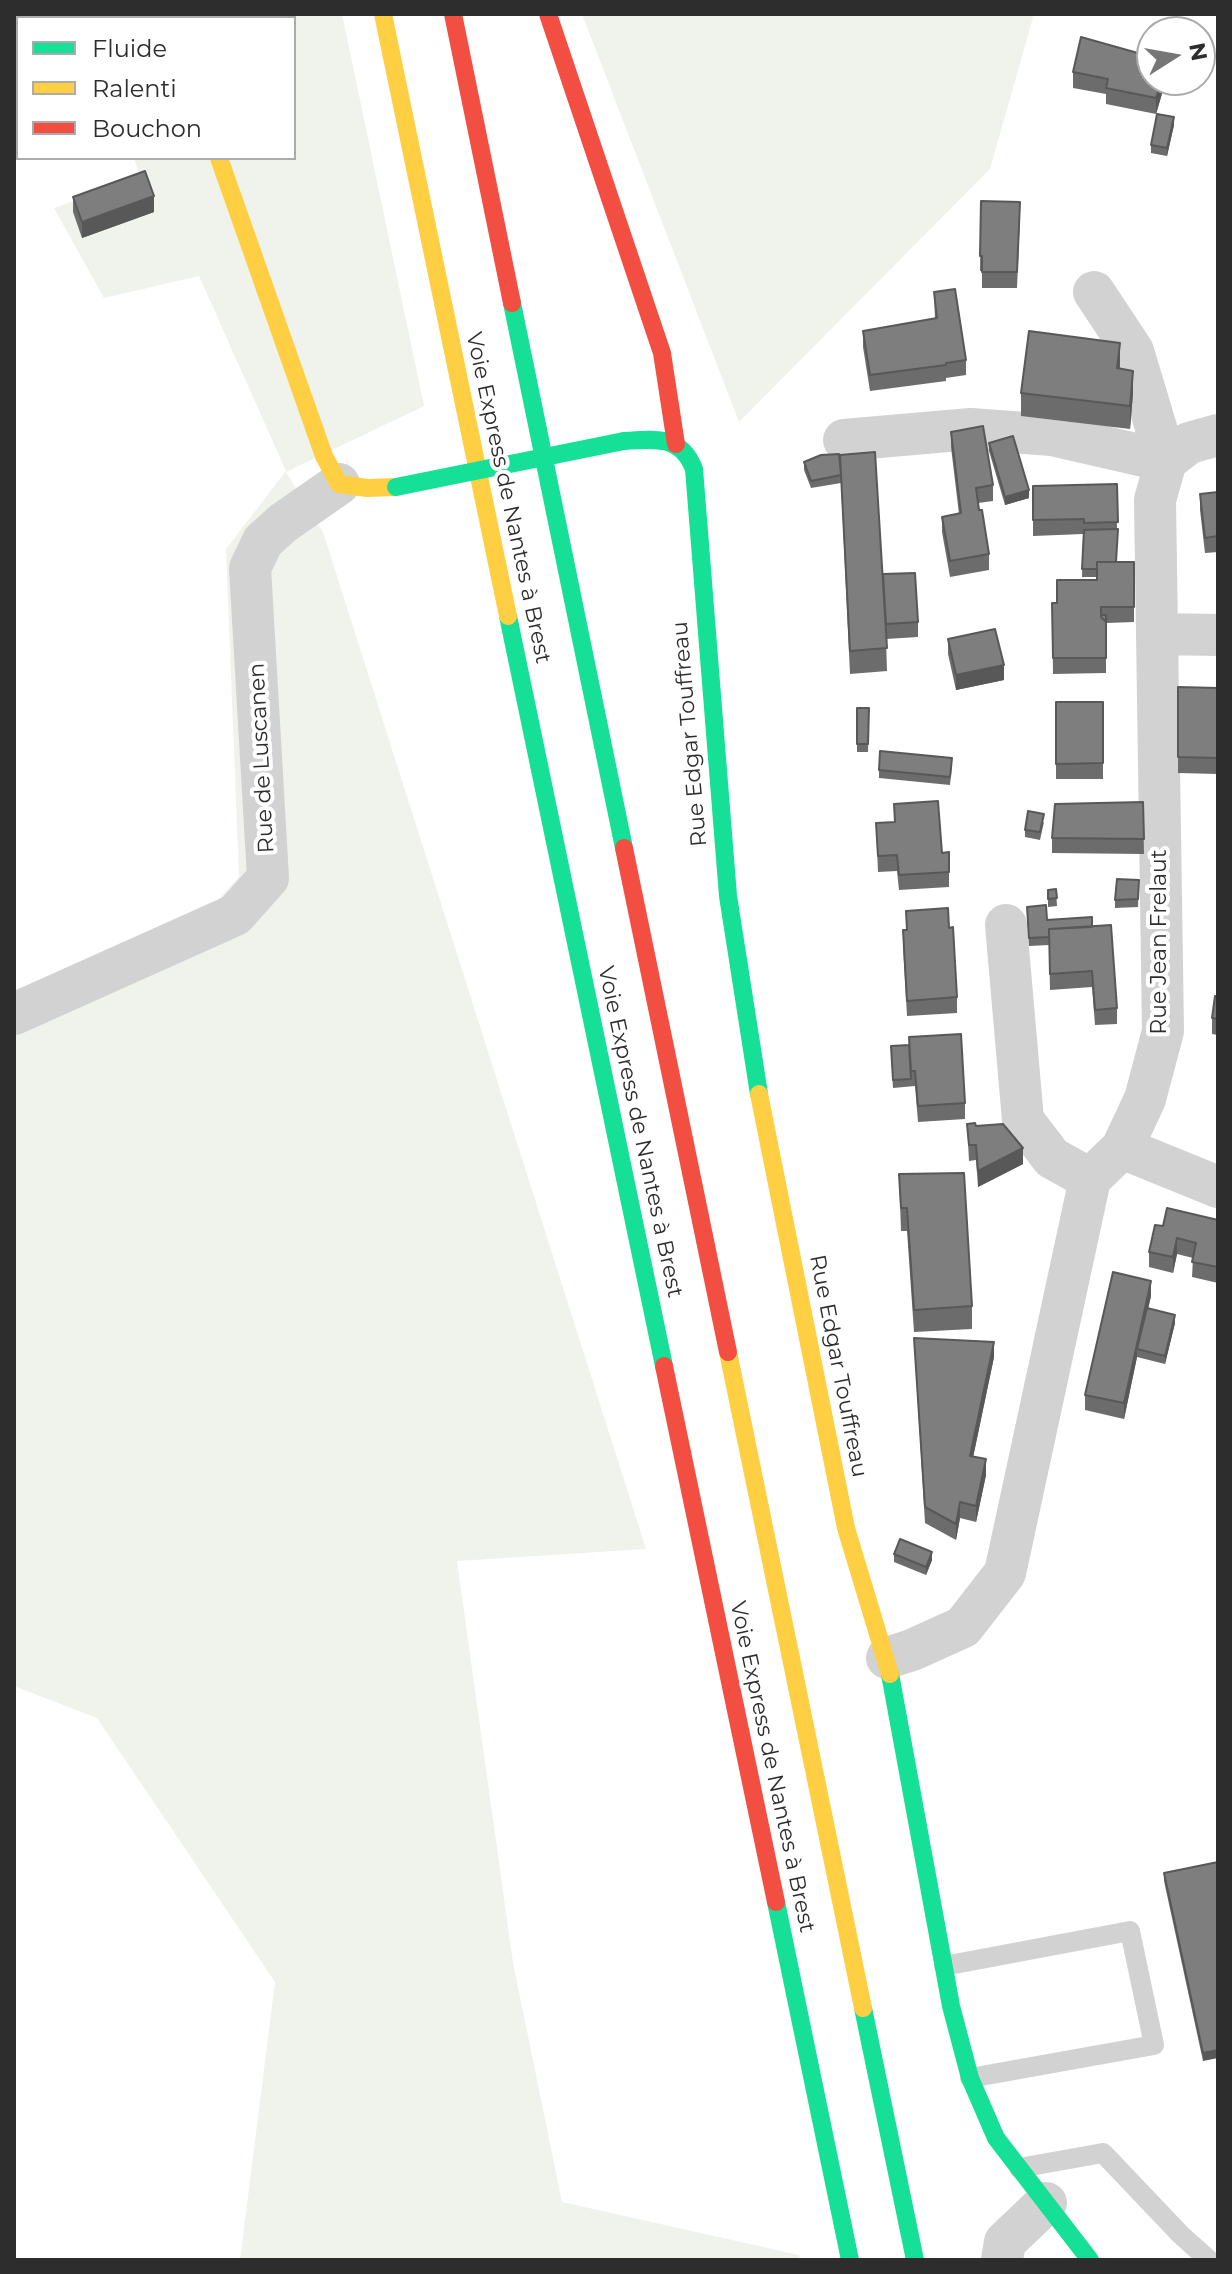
<!DOCTYPE html>
<meta charset="utf-8">
<style>
body{margin:0}
#map{position:relative;width:1232px;height:2274px;overflow:hidden;background:#fff;font-family:Montserrat,sans-serif}
canvas{display:block}
.frame{position:absolute;inset:0;border:16px solid #2d2d2d;pointer-events:none}
.legend{position:absolute;left:16px;top:16px;width:280px;height:144px;box-sizing:border-box;background:#fff;border:2px solid #ababab;margin:0;padding:10px 14px;list-style:none;font-size:24px;color:#2d2d2d}
.legend li{display:flex;align-items:center;gap:16px;height:40px}
.legend b{width:40px;border:2px solid #ababab}
.north{position:absolute;left:1136px;top:16px;width:80px;height:80px;box-sizing:border-box;background:#fff;border:2px solid #ababab;border-radius:50%;rotate:79deg;font-size:22px;font-weight:700;line-height:32px;text-align:center;color:#2d2d2d}
.north::after{content:'';display:block;margin:auto;width:28px;height:36px;background:#767676;clip-path:polygon(50% 0,100% 100%,50% 72%,0 100%)}
</style>
<div id="map">
<canvas width="1232" height="2274"></canvas>
<div class="frame"></div>
<ul class="legend">
<li><b style="height:10px;background:#16e098"></b>Fluide</li>
<li><b style="height:10px;background:#ffcf43"></b>Ralenti</li>
<li><b style="height:10px;background:#f24e42"></b>Bouchon</li>
</ul>
<div class="north">N</div>
</div>
<script>
const c = document.querySelector('canvas').getContext('2d');
c.lineJoin = 'round';
function fill(path, color) { c.fillStyle = color; c.fill(path, 'evenodd'); }
function strokePath(path, color, width, dash) { c.strokeStyle = color; c.lineWidth = width; c.lineCap = dash ? 'butt' : 'round'; c.setLineDash(dash || []); c.stroke(path); }
function drawText(font, color, halo, rows, align = 'center') {
  c.font = font + ' Montserrat,sans-serif'; c.lineWidth = 8; c.setLineDash([]); c.textBaseline = 'middle'; c.strokeStyle = halo; c.fillStyle = color; for (const [text, x, y, turn = 0] of rows) {
    c.save(); c.translate(x, y); c.rotate((+turn || 0) * Math.PI / 180); c.textAlign = isNaN(turn) ? turn : align; if (halo) c.strokeText(text, 0, 0); c.fillText(text, 0, 0); c.restore();
  }
}
fill(new Path2D(`
 M 84,14 L 342,14 L 424,406 L 286,472 L 323,532 L 646,1549 L 457,1561 L 513,1963 L 562,2202 L 799,2255 L 800,2260 L 240,2260 L 275,1982 L 97,1718 L 14,1686 L 14,993 L 210,908 L 239,877 L 226,549 L 286,471 L 199,276 L 104,298 L 54,208 L 140,177 L 134,158 L 294,158 L 294,18 L 85,18 Z
 M 582,14 L 1034,14 L 990,169 L 739,422 Z`), '#eff3ec');
strokePath(new Path2D(`
 M 944,1966 L 1130,1931 L 1154,2045 L 970,2078
 M 1019,2168 L 1103,2153 L 1181,2235 L 1209,2260`), '#d2d2d2', 20);
strokePath(new Path2D(`
 M 844,440 L 971,429 L 1052,435 L 1166,461 L 1189,443 L 1218,435
 M 1159,634 L 1218,635
 M 1006,925 L 1023,1120 L 1052,1158 L 1090,1179
 M 14,1014 L 235,915 L 268,878 L 250,568 L 263,541 L 283,523 L 339,484
 M 1122,1148 L 1218,1187
 M 887,1658 L 912,1650 L 963,1627 L 1005,1573 L 1090,1179 L 1122,1148 L 1145,1099 L 1163,1031 L 1155,500 L 1166,461 L 1133,351 L 1094,292
 M 1002,2260 L 1005,2242 L 1046,2203`), '#d2d2d2', 42);
strokePath(new Path2D(`
 M 167,14 L 169,18
 M 512,303 L 624,848
 M 624,441 C 655,439 681,435 694,469 L 728,896 L 759,1094
 M 508,616 L 664,1366
 M 890,1674 L 951,2006 L 970,2078 L 996,2138 L 1090,2260
 M 776,1902 L 850,2260
 M 863,2008 L 915,2260`), '#16e098', 18);
strokePath(new Path2D(`
 M 383,14 L 508,616
 M 219,158 L 324,456 L 339,484 L 367,488 L 396,487
 M 759,1094 L 846,1528 L 890,1674
 M 728,1352 L 863,2008`), '#ffcf43', 18);
strokePath(new Path2D(`
 M 453,14 L 512,303
 M 548,14 L 662,353 L 676,444
 M 624,848 L 728,1352
 M 664,1366 L 776,1902`), '#f24e42', 18);
strokePath(new Path2D(`
 M 396,487 L 624,441`), '#16e098', 18);
fill(new Path2D(`
 M 1073,72 L 1166,80 L 1156,114 L 1106,104 L 1106,94 L 1073,88 Z
 M 1174,125 L 1167,156 L 1151,153 L 1151,145 Z
 M 73,197 L 154,212 L 82,238 L 73,212 Z
 M 981,201 L 1020,217 L 1017,288 L 982,288 L 982,271 L 980,271 Z
 M 934,292 L 966,360 L 966,375 L 946,378 L 946,381 L 870,391 L 863,347 L 863,331 L 935,319 Z
 M 1120,369 L 1133,393 L 1130,429 L 1021,416 L 1021,393 Z
 M 951,432 L 993,485 L 993,501 L 978,503 L 989,554 L 989,570 L 950,577 L 942,532 L 942,517 L 959,514 L 951,447 Z
 M 989,443 L 1029,498 L 1005,505 L 989,451 Z
 M 839,454 L 883,575 L 918,622 L 918,637 L 886,639 L 887,671 L 850,674 L 841,483 L 811,488 L 804,470 L 804,462 Z
 M 1117,484 L 1117,562 L 1134,562 L 1134,622 L 1106,623 L 1106,673 L 1053,674 L 1052,603 L 1057,603 L 1097,580 L 1097,577 L 1082,577 L 1083,534 L 1033,536 L 1033,486 Z
 M 1218,492 L 1218,552 L 1205,553 L 1200,510 L 1200,494 Z
 M 948,639 L 1004,680 L 956,690 L 948,654 Z
 M 1178,687 L 1218,688 L 1218,774 L 1178,773 Z
 M 1056,702 L 1103,702 L 1103,779 L 1056,779 Z
 M 857,708 L 869,708 L 868,752 L 857,752 Z
 M 952,766 L 950,785 L 879,778 L 879,770 Z
 M 1143,802 L 1144,854 L 1052,853 L 1052,838 Z
 M 894,804 L 942,853 L 949,852 L 949,887 L 899,890 L 897,871 L 878,872 L 876,823 L 894,822 Z
 M 1044,822 L 1040,840 L 1025,837 L 1025,830 Z
 M 1139,880 L 1138,907 L 1115,908 L 1115,900 Z
 M 1056,889 L 1057,906 L 1048,907 L 1048,890 Z
 M 906,911 L 949,928 L 957,997 L 957,1013 L 907,1016 L 903,945 L 903,930 L 906,930 Z
 M 1027,915 L 1047,920 L 1092,927 L 1117,1008 L 1117,1024 L 1095,1025 L 1092,987 L 1050,990 L 1049,945 L 1029,946 Z
 M 1218,997 L 1218,1035 L 1212,1034 L 1212,1018 Z
 M 891,1054 L 965,1103 L 965,1119 L 918,1122 L 915,1086 L 893,1088 Z
 M 967,1124 L 976,1126 L 1023,1164 L 978,1187 L 976,1160 L 969,1161 Z
 M 899,1174 L 972,1306 L 972,1329 L 914,1332 L 907,1231 L 901,1231 Z
 M 1218,1220 L 1218,1283 L 1192,1277 L 1193,1258 L 1177,1254 L 1173,1273 L 1149,1267 L 1149,1252 L 1163,1226 Z
 M 1151,1296 L 1148,1308 L 1175,1323 L 1165,1364 L 1137,1357 L 1124,1419 L 1085,1410 L 1085,1395 Z
 M 914,1338 L 994,1357 L 973,1457 L 986,1475 L 976,1522 L 960,1518 L 956,1540 L 925,1523 Z
 M 894,1554 L 932,1560 L 926,1575 L 894,1562 Z
 M 1218,1862 L 1203,2061 L 1164,1881 L 1164,1873 Z`), '#6c6c6c');
fill(new Path2D(`
 M 1162,80 L 1166,80 L 1156,114 L 1156,98 Z
 M 1174,117 L 1174,125 L 1167,156 L 1167,148 Z
 M 154,196 L 154,212 L 82,238 L 82,222 Z
 M 1120,343 L 1120,366 L 1117,391 L 1117,368 Z
 M 1133,371 L 1133,393 L 1130,429 L 1130,406 Z
 M 1029,490 L 1029,498 L 1005,505 L 1005,497 Z
 M 1004,665 L 1004,680 L 956,690 L 956,675 Z
 M 1023,1148 L 1023,1164 L 978,1187 L 978,1171 Z
 M 1177,1238 L 1177,1254 L 1173,1273 L 1173,1257 Z
 M 1151,1281 L 1151,1296 L 1139,1350 L 1137,1349 L 1137,1357 L 1124,1419 L 1124,1403 Z
 M 1175,1315 L 1175,1323 L 1165,1364 L 1165,1356 Z
 M 994,1342 L 994,1357 L 970,1472 L 970,1456 Z
 M 986,1459 L 986,1475 L 976,1522 L 976,1506 Z
 M 960,1502 L 960,1518 L 956,1540 L 956,1524 Z
 M 932,1552 L 932,1560 L 926,1575 L 926,1567 Z
 M 1218,2050 L 1218,2058 L 1203,2061 L 1203,2053 Z`), '#585858');
const building = new Path2D(`
 M 1081,37 L 1152,57 L 1152,80 L 1162,80 L 1156,98 L 1106,88 L 1108,79 L 1073,72 Z
 M 1157,114 L 1174,117 L 1167,148 L 1151,145 Z
 M 145,171 L 154,196 L 82,222 L 73,197 Z
 M 981,201 L 1020,202 L 1017,272 L 982,272 L 982,256 L 980,256 Z
 M 955,289 L 966,360 L 946,363 L 946,365 L 870,375 L 863,331 L 937,318 L 934,292 Z
 M 1029,331 L 1120,343 L 1117,368 L 1133,371 L 1130,406 L 1021,393 Z
 M 983,426 L 993,485 L 976,488 L 979,510 L 982,510 L 989,554 L 950,561 L 942,517 L 961,513 L 951,432 Z
 M 1013,436 L 1029,490 L 1005,497 L 989,443 Z
 M 875,452 L 887,648 L 850,651 L 840,455 Z
 M 839,454 L 841,475 L 811,481 L 804,462 L 821,455 Z
 M 1117,484 L 1118,522 L 1084,523 L 1084,519 L 1033,520 L 1033,486 Z
 M 1218,492 L 1218,536 L 1205,538 L 1200,494 Z
 M 1118,529 L 1116,562 L 1097,562 L 1097,569 L 1082,569 L 1084,530 Z
 M 1097,562 L 1134,562 L 1134,607 L 1101,607 L 1101,617 L 1106,622 L 1106,658 L 1053,658 L 1052,603 L 1057,603 L 1057,580 L 1097,580 Z
 M 915,573 L 918,622 L 886,624 L 883,574 Z
 M 1101,615 L 1106,615 L 1106,622 L 1101,617 Z
 M 995,629 L 1004,665 L 956,675 L 948,639 Z
 M 1178,687 L 1218,688 L 1218,758 L 1178,757 Z
 M 1056,702 L 1103,702 L 1103,763 L 1056,764 Z
 M 857,708 L 869,708 L 868,744 L 857,744 Z
 M 880,751 L 952,758 L 950,777 L 879,770 Z
 M 938,801 L 942,853 L 949,852 L 949,872 L 899,875 L 897,855 L 878,856 L 876,823 L 895,822 L 894,804 Z
 M 1143,802 L 1144,839 L 1052,838 L 1055,804 Z
 M 1028,811 L 1044,814 L 1040,832 L 1025,830 Z
 M 1117,879 L 1139,880 L 1138,899 L 1115,900 Z
 M 1056,889 L 1057,898 L 1048,899 L 1048,890 Z
 M 1046,905 L 1047,920 L 1092,917 L 1092,927 L 1049,929 L 1049,937 L 1029,938 L 1027,907 Z
 M 948,908 L 949,928 L 953,927 L 957,997 L 907,1001 L 903,930 L 907,930 L 906,911 Z
 M 1111,925 L 1117,1008 L 1095,1010 L 1092,971 L 1050,974 L 1049,929 Z
 M 1215,996 L 1218,997 L 1218,1019 L 1212,1018 Z
 M 961,1034 L 965,1103 L 918,1106 L 915,1071 L 911,1071 L 909,1037 Z
 M 909,1045 L 911,1079 L 893,1080 L 891,1046 Z
 M 975,1123 L 976,1126 L 1003,1124 L 1023,1148 L 978,1171 L 976,1145 L 969,1145 L 967,1124 Z
 M 964,1173 L 972,1306 L 914,1310 L 907,1208 L 901,1208 L 899,1174 Z
 M 1167,1208 L 1218,1220 L 1218,1267 L 1192,1262 L 1196,1243 L 1177,1238 L 1173,1257 L 1149,1252 L 1155,1225 L 1163,1226 Z
 M 1113,1272 L 1151,1281 L 1124,1403 L 1085,1395 Z
 M 1147,1308 L 1175,1315 L 1165,1356 L 1137,1349 Z
 M 914,1338 L 994,1342 L 970,1456 L 986,1459 L 976,1506 L 960,1502 L 956,1524 L 925,1507 Z
 M 900,1539 L 932,1552 L 926,1567 L 894,1554 Z
 M 1218,1862 L 1218,2050 L 1203,2053 L 1164,1873 Z`);
fill(building, '#7e7e7e');
strokePath(building, '#585858', 2);
drawText('22px', '#2d2d2d', '#fff', [
 ["Voie Express de Nantes à Brest",508,498,78],
 ["Rue Edgar Touffreau",690,734,-95],
 ["Rue de Luscanen",262,758,-93],
 ["Rue Jean Frelaut",1160,942,-90],
 ["Voie Express de Nantes à Brest",640,1132,78],
 ["Rue Edgar Touffreau",838,1366,79],
 ["Voie Express de Nantes à Brest",772,1767,78]
]);
</script>
